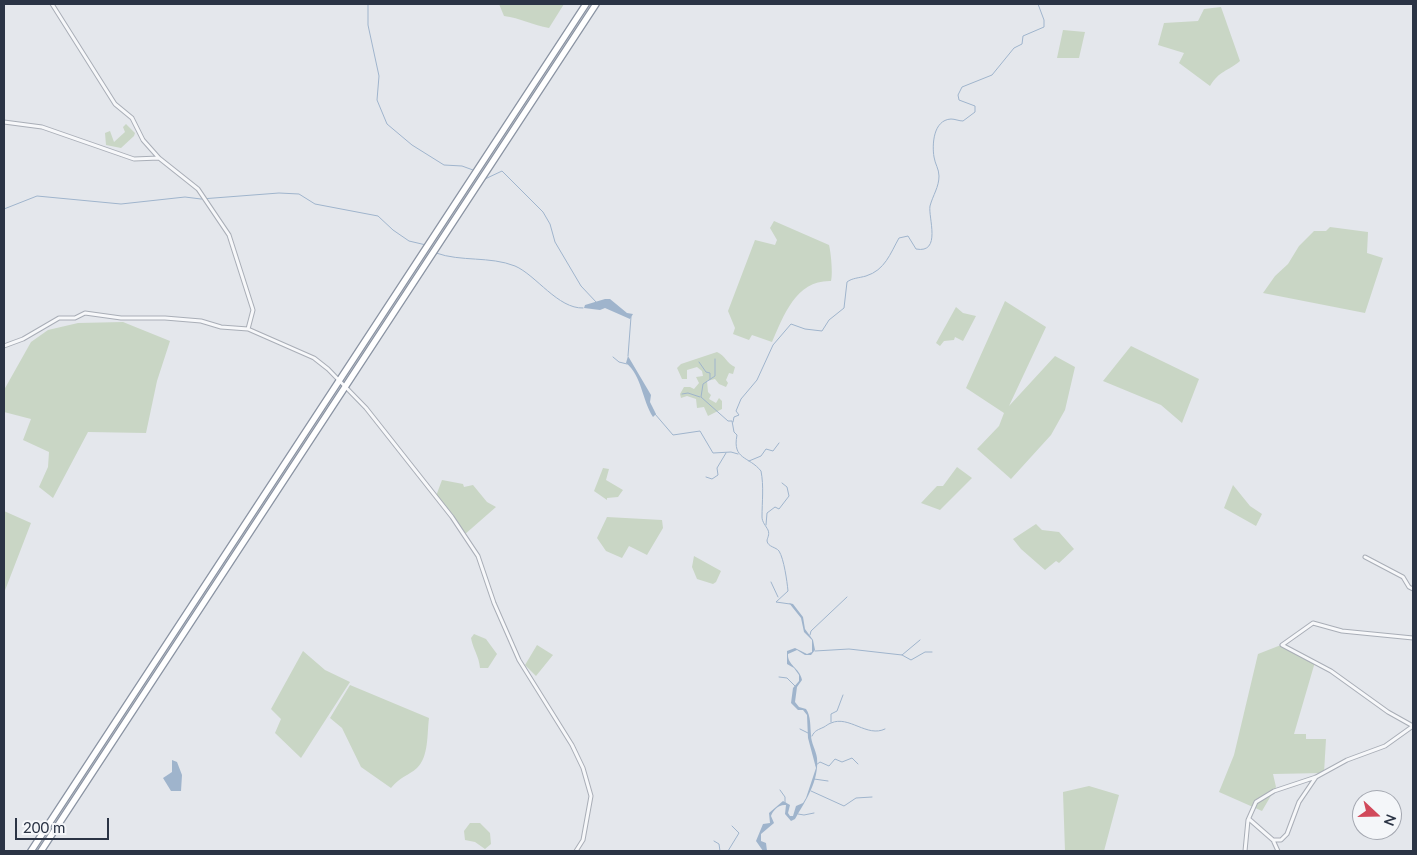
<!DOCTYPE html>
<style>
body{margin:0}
#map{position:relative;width:1417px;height:855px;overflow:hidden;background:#e4e7ec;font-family:Lato,sans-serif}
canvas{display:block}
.frame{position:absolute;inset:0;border:5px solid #2b3445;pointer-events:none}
.north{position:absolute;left:1352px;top:790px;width:50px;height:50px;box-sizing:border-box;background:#f4f6f9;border:1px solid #a4a8b1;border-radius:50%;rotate:111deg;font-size:14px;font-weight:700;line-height:20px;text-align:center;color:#2b3445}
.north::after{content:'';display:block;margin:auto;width:18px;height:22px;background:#d1495b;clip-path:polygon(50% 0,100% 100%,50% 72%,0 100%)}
.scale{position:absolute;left:15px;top:818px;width:94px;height:22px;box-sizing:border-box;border:2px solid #2b3445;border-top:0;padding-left:6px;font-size:15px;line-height:18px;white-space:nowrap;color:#2b3445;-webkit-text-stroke:4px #f4f6f9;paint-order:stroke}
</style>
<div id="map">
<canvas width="1417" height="855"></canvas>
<div class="frame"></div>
<div class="north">N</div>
<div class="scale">200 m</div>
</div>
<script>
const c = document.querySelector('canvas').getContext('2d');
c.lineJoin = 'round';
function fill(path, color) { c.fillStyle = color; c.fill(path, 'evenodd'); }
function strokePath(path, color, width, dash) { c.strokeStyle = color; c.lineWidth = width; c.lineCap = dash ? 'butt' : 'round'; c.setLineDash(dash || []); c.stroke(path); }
fill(new Path2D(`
 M 499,4 L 564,4 L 549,28 C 533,25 520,18 504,16 Z
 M 1221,7 L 1240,61 C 1227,72 1220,70 1210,86 L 1179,63 L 1184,53 L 1158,45 L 1164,23 L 1198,21 L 1204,9 Z
 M 1063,30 L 1085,32 L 1079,58 L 1057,58 Z
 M 126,124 L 135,133 L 134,136 L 121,148 L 106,145 L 105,133 L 110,131 L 114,142 L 125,132 L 123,127 Z
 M 774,221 L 829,245 C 831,252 833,275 831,281 C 796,280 784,315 772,342 L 752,335 L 749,340 L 733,334 L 735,328 L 728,311 L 755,240 L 775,245 L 777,240 L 770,228 Z
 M 1330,227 L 1368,232 L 1367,253 L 1383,258 L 1365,313 L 1263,293 L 1275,276 L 1288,264 L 1299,246 L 1314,231 L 1326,231 Z
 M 1005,301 L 1046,327 L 1009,406 L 1055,356 L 1075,367 L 1065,410 L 1051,435 L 1011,479 L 977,449 L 999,426 L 1004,413 L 966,388 Z
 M 956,307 L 963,313 L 976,316 L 963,341 L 955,337 L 954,340 L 944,341 L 940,346 L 936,343 Z
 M 123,322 L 170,341 L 157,381 L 146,433 L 88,432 L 53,498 L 39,487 L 48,467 L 49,452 L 23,440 L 31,419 L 4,412 L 4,390 L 31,342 L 48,330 L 78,323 Z
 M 1131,346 L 1199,379 L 1182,423 L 1161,405 L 1103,381 Z
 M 717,352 C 725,355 727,364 735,367 L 733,374 L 729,373 L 726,380 L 728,383 L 726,387 L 719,384 L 715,379 L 707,381 L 708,392 L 711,395 L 709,399 L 716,403 L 719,398 L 722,401 L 722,409 L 708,416 L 704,407 L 697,408 L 696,399 L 687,396 L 681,398 L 680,394 L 684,387 L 690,387 L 694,389 L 699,383 L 696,377 L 703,376 L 702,371 L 697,367 L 687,370 L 687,379 L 682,379 L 677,368 L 681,364 Z
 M 957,467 L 972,478 L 940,510 L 921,503 L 937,486 L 943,486 Z
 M 603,468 L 609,469 L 606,480 L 623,490 L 618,497 L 607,498 L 607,500 L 594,491 Z
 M 442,480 L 463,484 L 464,487 L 473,485 L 487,502 L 496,507 L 464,535 L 436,496 Z
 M 1233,485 L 1250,506 L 1262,514 L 1256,526 L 1224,508 Z
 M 4,511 L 31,523 L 4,593 Z
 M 607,517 L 662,520 L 663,528 L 647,555 L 629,546 L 622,558 L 606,551 L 597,538 Z
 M 1036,524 L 1042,530 L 1059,532 L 1074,549 L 1059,563 L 1056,561 L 1045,570 L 1021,549 L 1013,539 Z
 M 694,556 L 721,571 L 716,582 L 713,584 L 697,579 L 692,567 Z
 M 474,634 L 486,639 L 497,654 L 488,668 L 480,668 C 479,656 473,649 471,638 Z
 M 537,645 L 553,655 L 536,676 L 525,665 Z
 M 1281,645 L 1315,662 L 1294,734 L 1306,734 L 1306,739 L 1326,739 L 1324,773 L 1273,774 L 1276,787 L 1262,811 L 1219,792 L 1234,755 L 1258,654 Z
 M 303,651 L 325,670 L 350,682 L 301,758 L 275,733 L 281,719 L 271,709 Z
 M 350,685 L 429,718 C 427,733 429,757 417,768 C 408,776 401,776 391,788 L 361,767 L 342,728 L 330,718 Z
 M 1089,786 L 1119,795 L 1104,851 L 1065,851 L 1063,792 Z
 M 470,823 L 480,823 L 490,833 L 491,844 L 485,849 L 475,842 L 465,840 L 464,831 Z`), '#c9d6c5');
fill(new Path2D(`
 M 605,299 L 610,299 L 627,313 L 633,314 L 630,319 L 605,308 L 600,310 L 584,308 L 585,305 Z
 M 628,356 L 651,395 L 650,402 L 656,414 L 653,417 C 642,400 642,376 626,363 Z
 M 789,603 L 793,604 L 803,617 L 805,629 L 813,640 L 815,650 L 811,655 L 805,655 L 797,650 L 788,654 C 787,665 800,668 802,680 L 797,687 L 795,702 L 799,707 L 806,709 C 811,716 810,726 811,735 C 811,743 816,750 817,758 C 819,781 806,800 795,819 L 791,821 L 785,814 L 786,805 C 779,804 773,810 771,816 L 774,823 L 761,834 L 761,841 L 766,843 L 767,851 L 763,851 L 756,841 L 763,824 L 770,823 L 769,813 L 783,801 L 790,805 L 788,813 L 790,816 L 793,816 L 796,806 L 803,803 L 806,798 L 816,768 L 808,738 L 807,715 L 803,710 L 798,710 L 791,703 L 793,688 L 799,681 L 799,675 L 794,668 L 787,664 L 787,651 L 795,648 L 807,654 L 812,652 L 812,640 L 804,632 L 801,618 Z
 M 172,760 L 177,762 L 182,775 L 181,791 L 171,791 L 163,778 L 172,772 Z`), '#9fb4cc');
strokePath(new Path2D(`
 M 368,4 L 368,25 L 379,76 L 377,100 L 387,124 L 412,145 L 444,165 L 462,166 L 473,170
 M 485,179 L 502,171 L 543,212 L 550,224 L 555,242 L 581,286 L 597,303
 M 4,209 L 37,196 L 121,204 L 185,197 L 201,199 L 279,193 L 299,194 L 315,204 L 378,216 L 393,230 L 409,241 L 426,245
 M 436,253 C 461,262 490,256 515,266 C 536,275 558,309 583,308
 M 628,356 L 631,317
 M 613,357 L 619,362 L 627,364
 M 715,359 L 715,376 L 703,384 L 701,397 L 728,421 L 732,421 L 734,432 L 737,435 C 732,460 749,456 761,471 C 764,486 762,502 762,517 C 762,522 766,526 768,530 C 770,535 767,538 767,541 C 768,547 776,547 779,551 C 784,559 787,581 788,591 L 776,602 L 790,604
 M 699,362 L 706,372 L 710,373 L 710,379
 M 682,394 L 688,393 L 700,397
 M 655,414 L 673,435 L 700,431 L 713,453 L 731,452 L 738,454
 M 733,422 L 734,417 L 739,415 L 736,411 L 741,399 L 757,380 L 773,345 L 791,324 L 805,329 L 822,331 L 829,320 L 844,308 L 847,282 C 852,278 859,278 866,276 C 885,270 890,254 899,238 L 908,236 L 916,249 C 942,254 928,217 930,206 C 933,195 939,187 939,176 C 939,169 935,164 934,157 C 932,145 933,120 951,119 C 955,119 959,121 963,121 L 975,112 L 975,106 L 959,100 L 958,95 L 962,87 L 992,75 L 1014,48 L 1022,44 L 1023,36 L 1044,27 L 1044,20 L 1038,4
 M 749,461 L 761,456 L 766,449 L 773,451 L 779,443
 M 706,477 L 712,479 L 718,475 L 717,468 L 726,453
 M 766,525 L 767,513 L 775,507 L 779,509 L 789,496 L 787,487 L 782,483
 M 771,582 L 778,597
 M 810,635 L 811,631 L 847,597
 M 815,651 L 849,649 L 902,655 L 920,640
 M 902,655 L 911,660 L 925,652 L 932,652
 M 779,677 L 787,678 L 795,686
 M 831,722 L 831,714 L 837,711 L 843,695
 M 800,729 L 810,734
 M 812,736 C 815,730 818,730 824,727 C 826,726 828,724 831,723 C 849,715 867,738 885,729
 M 816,765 L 820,762 L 829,766 L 835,759 L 842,762 L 852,758 L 858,764
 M 814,779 L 828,781
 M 780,790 L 785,797 L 785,803
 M 811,791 L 844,806 L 856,798 L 872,797
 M 798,814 L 804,815 L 814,813
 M 714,841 L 719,844 L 720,851
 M 728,851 L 739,833 L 732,826`), '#9fb4cc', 1);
const minor = new Path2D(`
 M 52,4 L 115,104 L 132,118 L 143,140 L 159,158
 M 4,122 L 42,127 L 134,159 L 159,158 L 198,189 L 229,235 L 253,310 L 248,329
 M 4,346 L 23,339 L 59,318 L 75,318 L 85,313 L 121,318 L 165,318 L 201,321 L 221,327 L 248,329 L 314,358 L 328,369 L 366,408 L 452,517 L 478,556 L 494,603 L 519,660 L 572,745 L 583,768 L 591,796 L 583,840 L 576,851
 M 1365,557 L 1403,577 L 1409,587 L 1413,589
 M 1413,638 L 1342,631 L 1313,623 L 1282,645 L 1331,671 L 1388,712 L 1413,726
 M 1249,819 L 1273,840 L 1278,851
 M 1273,840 L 1281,840 L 1287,834 L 1299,802 L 1316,777
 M 1245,851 L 1248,820 L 1256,802 L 1274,791 L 1316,777 L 1347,760 L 1385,746 L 1413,726`);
const trunk = new Path2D(`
 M 31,851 L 586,4
 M 41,851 L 596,4`);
strokePath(minor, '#a9aeb7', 5);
strokePath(trunk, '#8b94a3', 8);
strokePath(minor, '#f7f8fa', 3);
strokePath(trunk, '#fff', 5.5);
</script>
